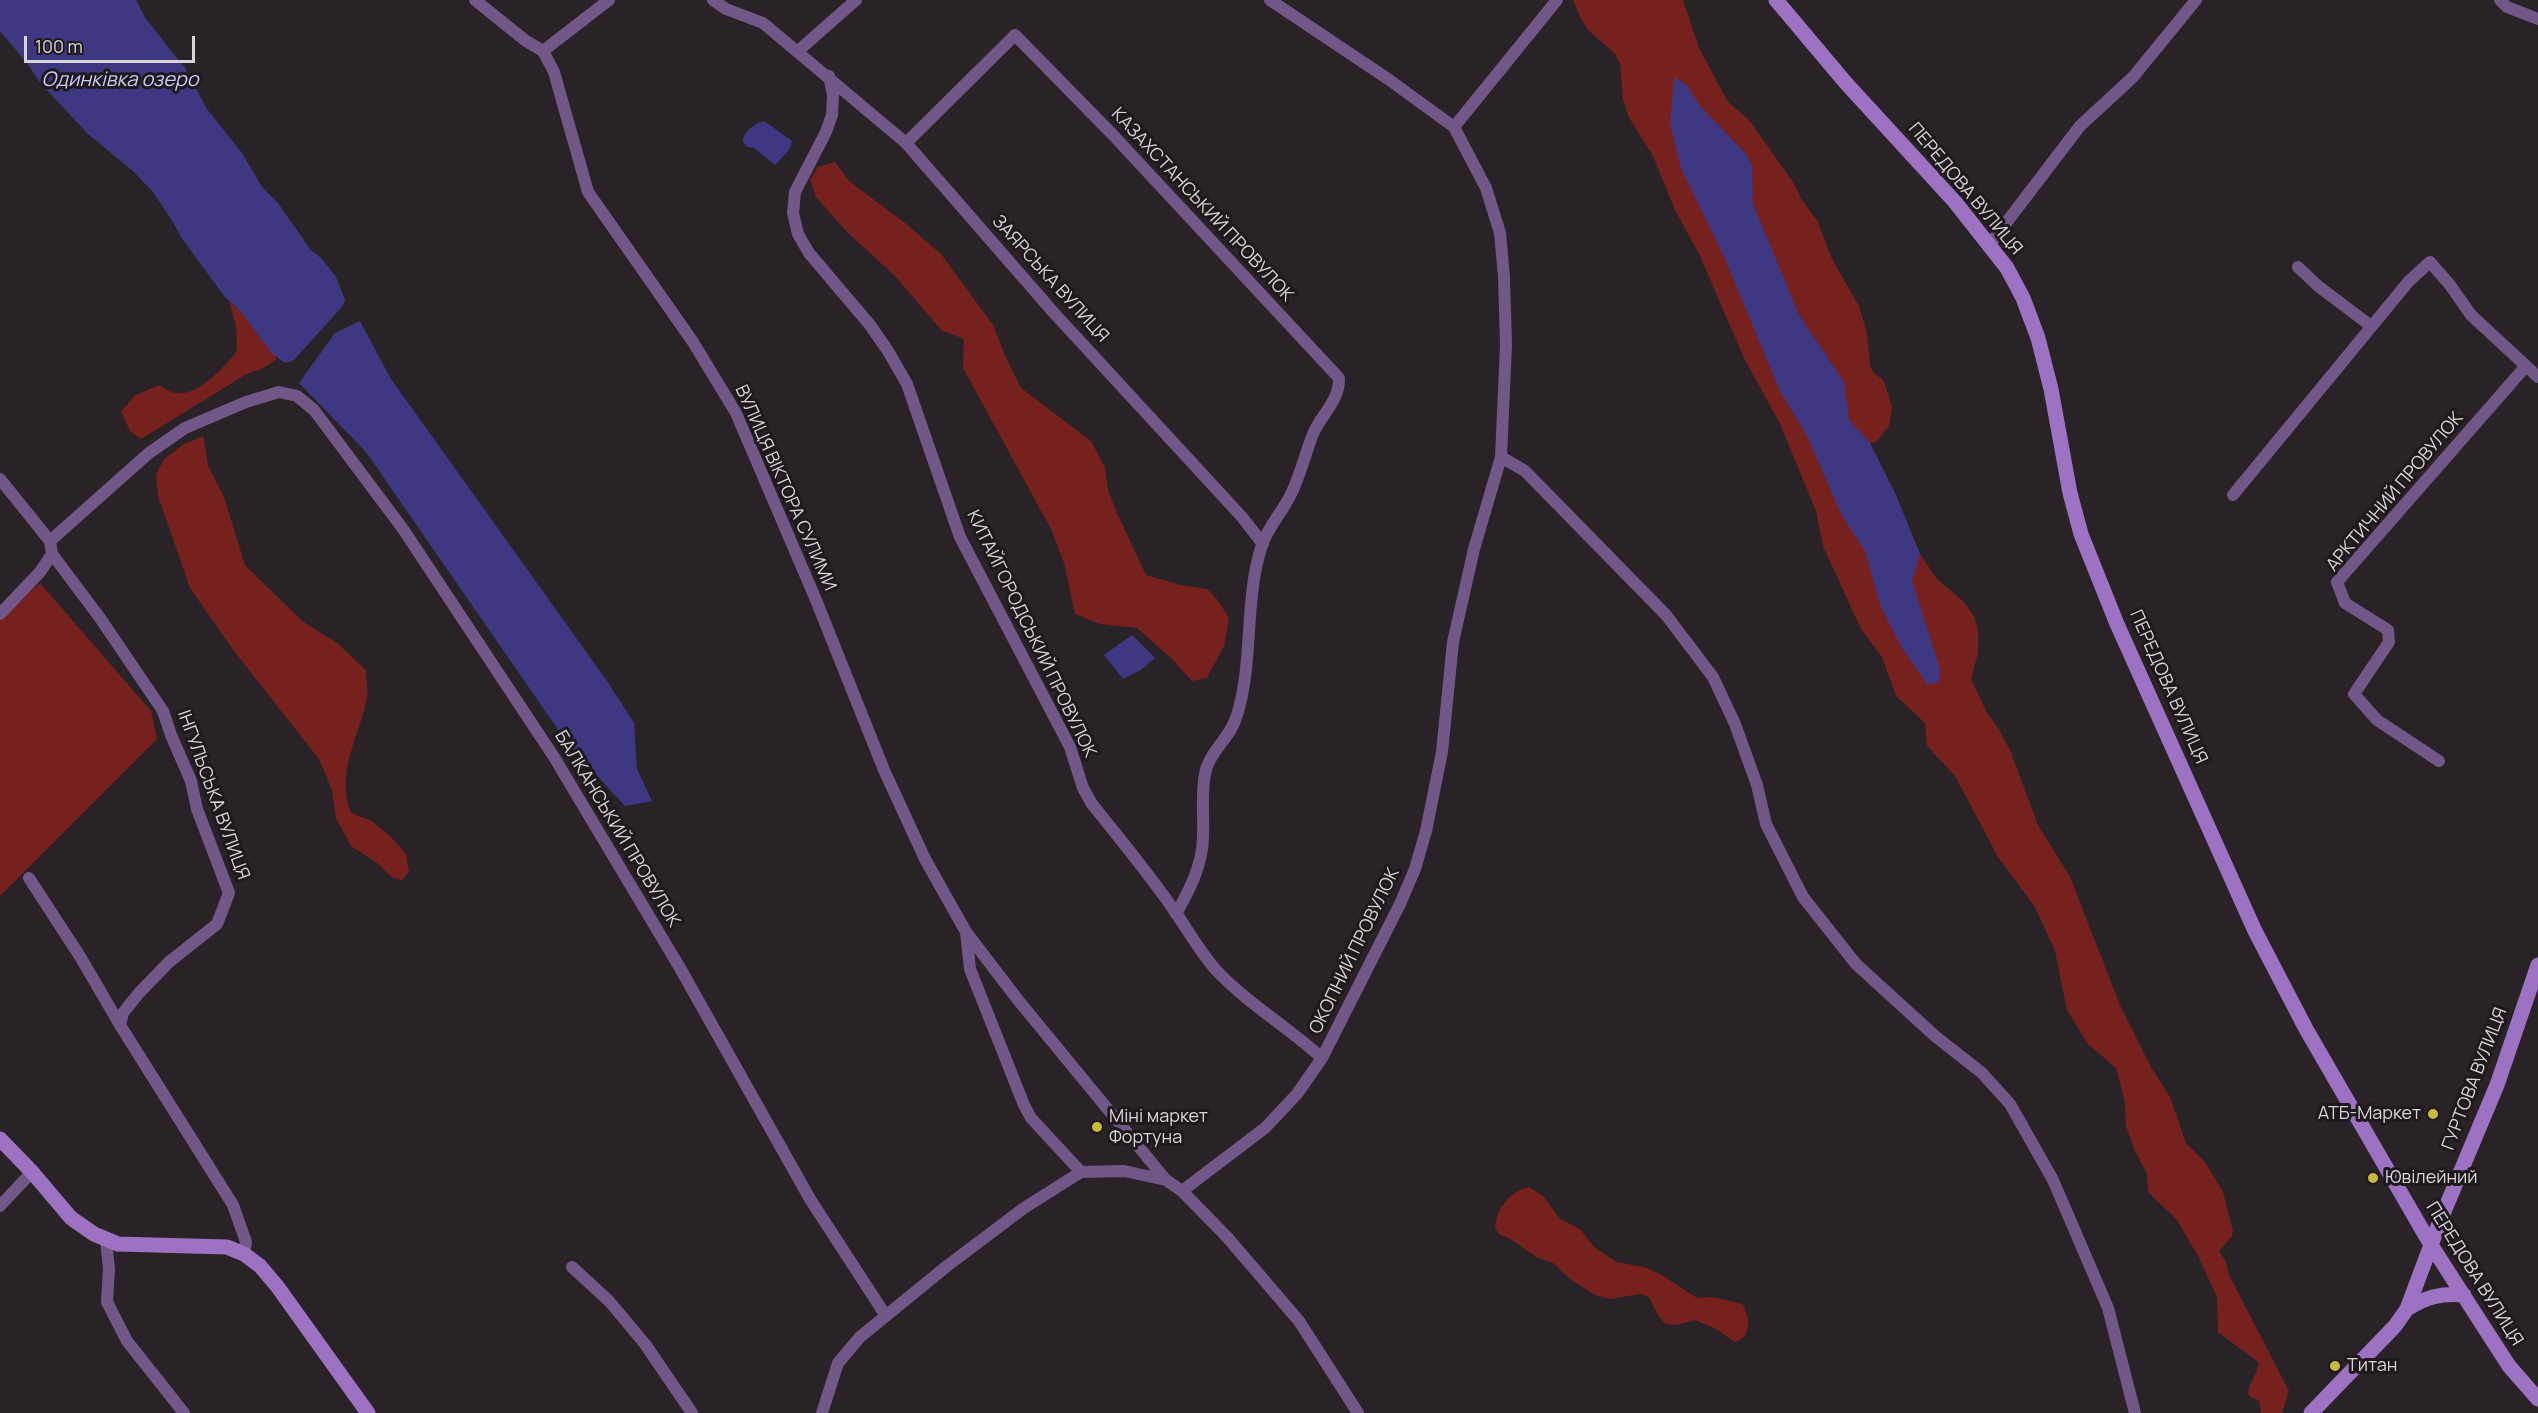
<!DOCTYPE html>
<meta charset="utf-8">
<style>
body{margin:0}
#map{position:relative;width:2538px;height:1413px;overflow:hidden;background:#292227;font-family:Manrope,sans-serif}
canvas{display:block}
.scale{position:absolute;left:24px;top:36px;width:171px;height:27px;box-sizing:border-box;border:3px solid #d9d4d7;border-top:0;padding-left:8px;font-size:18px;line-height:21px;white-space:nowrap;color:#d9d4d7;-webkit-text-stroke:4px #1f191e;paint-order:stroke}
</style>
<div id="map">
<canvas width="2538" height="1413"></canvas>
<div class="scale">100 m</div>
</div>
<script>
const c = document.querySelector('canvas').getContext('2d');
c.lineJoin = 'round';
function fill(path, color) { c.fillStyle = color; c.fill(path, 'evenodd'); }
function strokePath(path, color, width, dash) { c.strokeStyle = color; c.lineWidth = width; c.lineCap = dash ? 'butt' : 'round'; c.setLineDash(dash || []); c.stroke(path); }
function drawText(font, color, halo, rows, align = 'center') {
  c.font = font + ' Manrope,sans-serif'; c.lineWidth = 6; c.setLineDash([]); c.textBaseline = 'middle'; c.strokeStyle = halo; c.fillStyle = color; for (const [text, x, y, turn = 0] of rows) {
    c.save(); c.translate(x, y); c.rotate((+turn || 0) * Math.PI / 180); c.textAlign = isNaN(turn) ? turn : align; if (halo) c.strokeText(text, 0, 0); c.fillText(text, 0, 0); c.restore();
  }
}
fill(new Path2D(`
 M 1573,0 L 1683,0 L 1699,48 L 1728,102 L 1749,120 L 1793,182 L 1802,200 L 1818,222 L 1832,259 L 1859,306 L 1867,333 L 1870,366 L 1873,372 L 1884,381 L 1892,407 L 1889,426 L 1877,441 L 1870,444 L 1895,493 L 1920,554 L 1937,579 L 1964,602 L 1975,618 L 1978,632 L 1978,653 L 1971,679 L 1987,713 L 1998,728 L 2011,752 L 2038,825 L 2070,877 L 2120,1005 L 2151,1067 L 2170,1097 L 2186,1143 L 2205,1162 L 2223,1192 L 2233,1231 L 2232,1236 L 2219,1251 L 2226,1262 L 2229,1275 L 2289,1391 L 2282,1413 L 2261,1413 L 2259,1401 L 2249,1396 C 2246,1384 2259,1375 2258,1362 L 2218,1332 L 2217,1297 L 2198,1256 L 2177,1220 L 2148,1192 L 2147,1174 L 2134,1149 L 2126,1126 L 2125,1102 L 2116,1068 L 2088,1044 L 2067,1010 L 2055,951 L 2035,907 L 1998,857 L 1955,776 L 1927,746 L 1925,723 L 1896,696 L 1882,657 L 1861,629 L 1823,546 L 1816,511 L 1780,424 L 1744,358 L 1700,256 L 1675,210 L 1653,156 L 1628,116 L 1623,99 L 1620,64 L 1615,54 L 1589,31 L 1580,17 Z
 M 835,162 L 849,181 L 905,223 L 941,254 L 993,325 L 1006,358 L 1021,388 L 1091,441 L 1105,468 L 1108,490 L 1117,513 L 1146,575 L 1181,585 L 1207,589 L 1217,599 L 1229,618 L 1224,646 L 1207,678 L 1192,681 L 1172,659 L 1137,628 L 1100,624 L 1075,614 L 1064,563 L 1052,531 L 963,368 L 964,339 L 941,330 L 896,277 L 847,232 L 816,197 L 810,180 L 818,167 Z
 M 229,301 L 242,313 L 277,359 L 263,368 L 245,375 L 141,439 L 130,431 L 121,412 L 134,396 L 159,385 C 164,388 171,393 177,393 C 199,396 225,366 237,351 L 236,326 Z
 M 203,436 L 208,465 L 224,497 L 245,565 L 302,621 L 337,643 L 366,670 C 366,680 369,693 366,703 C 357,741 336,772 351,813 L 372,821 L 391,837 L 406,854 L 409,872 L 402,880 L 393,878 L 377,863 L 351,846 L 336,818 L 332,790 L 319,759 L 234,651 L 190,588 L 158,496 L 156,475 L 164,459 L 184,444 Z
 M 40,583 L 151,711 L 157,739 L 0,896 L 0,621 L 11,608 Z
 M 1529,1187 L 1543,1196 L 1560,1219 L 1580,1229 L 1593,1246 L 1616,1262 L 1644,1267 L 1660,1274 L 1697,1298 L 1713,1297 L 1742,1304 C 1750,1317 1753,1338 1734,1342 L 1718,1330 L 1695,1320 C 1663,1330 1663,1325 1649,1297 L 1640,1294 L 1610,1299 L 1595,1295 L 1570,1279 L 1553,1263 L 1538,1258 L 1509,1238 L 1500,1235 L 1495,1227 C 1497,1208 1510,1191 1529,1187 Z`), '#77211f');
fill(new Path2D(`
 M 0,0 L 136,0 L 146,19 L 185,68 L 207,109 L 242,153 L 262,187 L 278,203 L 310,249 L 322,259 L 336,277 L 345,300 L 342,307 L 293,361 L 285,363 L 272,354 L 242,313 L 224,296 L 181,237 L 173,222 L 153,192 L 134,172 L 88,134 L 41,84 L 26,62 L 0,31 Z
 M 1674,77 L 1686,84 L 1700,106 L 1746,154 L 1752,165 L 1753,204 L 1799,315 L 1844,382 L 1849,420 L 1870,443 L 1895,493 L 1920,554 L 1912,581 L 1940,669 L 1939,682 L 1928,685 L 1902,648 L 1881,607 L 1865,551 L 1841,514 L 1808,438 L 1779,389 L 1725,259 L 1681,168 L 1670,124 Z
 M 764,121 L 792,141 L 789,150 L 775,165 L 754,148 L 747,147 L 743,142 C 743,132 755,123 764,121 Z
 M 360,321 L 391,379 L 607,681 L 634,723 L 637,769 L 652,801 L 625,806 L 568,744 L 366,452 L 299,383 L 335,333 Z
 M 1132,635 L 1155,658 L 1141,670 L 1123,679 L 1104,655 Z`), '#3e3883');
strokePath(new Path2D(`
 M 475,0 L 526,41 L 543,51 L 554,72 L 588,192 L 693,342 L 736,413 L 816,600 L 884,770 L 925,859 L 966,932 L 970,969 L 1024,1105 L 1031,1118 L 1081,1172 L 1124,1171 L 1166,1180 L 1182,1191 L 1227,1237 L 1299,1321 L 1358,1413
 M 713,0 L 726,9 L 763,23 L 906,143 L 1054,313 L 1242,517 L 1263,544
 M 2500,0 L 2507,7 L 2538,19
 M 543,51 L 609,0
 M 798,51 L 856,0
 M 829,76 L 833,95 L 832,115 L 826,132 L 795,192 L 793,213 L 798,234 L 809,253 L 870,325 L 888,351 L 907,384 L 960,537 L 1070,747 L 1083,788 L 1092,804 C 1120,839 1150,875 1176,913 C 1189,932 1200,952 1216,970 C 1247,1003 1288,1027 1322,1058
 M 1454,127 L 1557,0
 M 906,143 L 1015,35 L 1113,135 L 1339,378 C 1340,400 1321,415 1313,434 C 1305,454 1301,474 1291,494 C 1283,511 1268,527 1262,545 C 1244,599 1254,660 1237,715 C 1231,738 1209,751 1205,774 C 1201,794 1204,817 1203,838 C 1202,866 1190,889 1176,914
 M 1990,244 L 2080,126 L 2133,77 L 2196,0
 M 2298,267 L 2318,286 L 2371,326
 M 1501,457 L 1525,471 L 1666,615 L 1713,677 L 1735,724 L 1757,785 L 1766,824 L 1803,897 L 1856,964 L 1935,1036 L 1982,1073 L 2010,1104 L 2053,1180 L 2108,1308 L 2135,1413
 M 0,479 L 50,541 L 52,554 L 100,618 L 163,711 L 171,735 L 191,781 L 197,809 L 229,893 L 217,924 L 169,962 L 139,993 L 123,1013 L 120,1025 L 233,1205 L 246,1242 L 244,1254
 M 2233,495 L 2409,281 L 2430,262 L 2450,285 L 2471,315 L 2538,377
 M 50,541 L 149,453 L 185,428 L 246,402 L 279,392 L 297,396 L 314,410 L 403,529 L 554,757 L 680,968 L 810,1199 L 886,1316
 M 0,614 L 40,572 L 52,554
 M 2439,761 L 2377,720 L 2354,694 L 2389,642 L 2388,630 L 2345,603 L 2337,582 L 2526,366
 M 29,878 L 81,958 L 120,1025
 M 966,932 L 1018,1000 L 1166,1180
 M 1182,1191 L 1265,1128 L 1297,1094 L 1322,1058 L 1400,904 L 1415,869 L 1426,831 L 1442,752 L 1453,642 L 1474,549 L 1501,457 L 1506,345 L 1504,277 L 1500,233 L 1486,188 L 1454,127 L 1388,79 L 1270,0
 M 0,1206 L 32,1172
 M 106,1240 L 109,1269 L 107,1302 L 127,1341 L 184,1413
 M 572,1267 L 609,1301 L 645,1344 L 692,1413
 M 822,1413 L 838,1363 L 860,1337 L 947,1266 L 1024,1208 L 1081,1172`), '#725789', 12);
strokePath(new Path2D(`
 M 1776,0 L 1845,82 L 1955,202 L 2007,268 L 2023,298 L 2038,338 L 2051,389 L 2070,493 L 2081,534 L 2117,624 L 2255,931 L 2306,1029 L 2431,1245 L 2509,1366 L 2538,1399
 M 0,1139 L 32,1172 L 71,1218 L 94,1234 L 118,1244 L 227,1247 L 244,1254 L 260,1266 L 277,1286 L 368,1413
 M 2407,1309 C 2426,1297 2441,1293 2464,1295
 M 2311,1413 L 2395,1326 L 2407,1309 L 2440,1221 L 2497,1085 L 2538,965`), '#9e72c2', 15);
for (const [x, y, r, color] of [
 [2433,1114,6,"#c9ba3a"],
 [1097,1127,6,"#c9ba3a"],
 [2373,1178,6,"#c9ba3a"],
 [2335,1366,6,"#c9ba3a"]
]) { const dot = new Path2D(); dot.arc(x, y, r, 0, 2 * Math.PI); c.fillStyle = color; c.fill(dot); strokePath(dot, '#1f191e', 2); }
drawText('18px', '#d9d4d7', '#1f191e', [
 ["ПЕРЕДОВА ВУЛИЦЯ",1965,189,50],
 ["КАЗАХСТАНСЬКИЙ ПРОВУЛОК",1202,205,47],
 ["ЗАЯРСЬКА ВУЛИЦЯ",1050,279,48],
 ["ВУЛИЦЯ ВІКТОРА СУЛИМИ",785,488,66],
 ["АРКТИЧНИЙ ПРОВУЛОК",2395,492,-50],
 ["КИТАЙГОРОДСЬКИЙ ПРОВУЛОК",1031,634,64],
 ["ПЕРЕДОВА ВУЛИЦЯ",2168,687,66],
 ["ІНГУЛЬСЬКА ВУЛИЦЯ",213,795,70],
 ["БАЛКАНСЬКИЙ ПРОВУЛОК",617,829,59],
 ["ОКОПНИЙ ПРОВУЛОК",1355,951,-64],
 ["ГУРТОВА ВУЛИЦЯ",2475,1079,-69],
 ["ПЕРЕДОВА ВУЛИЦЯ",2474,1274,58]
]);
drawText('18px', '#d9d4d7', '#1f191e', [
 ["АТБ-Маркет",2421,1114,"right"],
 ["Міні маркет",1109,1117],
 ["Фортуна",1109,1138],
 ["Ювілейний",2385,1178],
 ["Титан",2347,1366]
], 'left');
drawText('italic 20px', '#c9cbf7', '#1f191e', [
 ["Одинківка озеро",120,80]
]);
</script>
